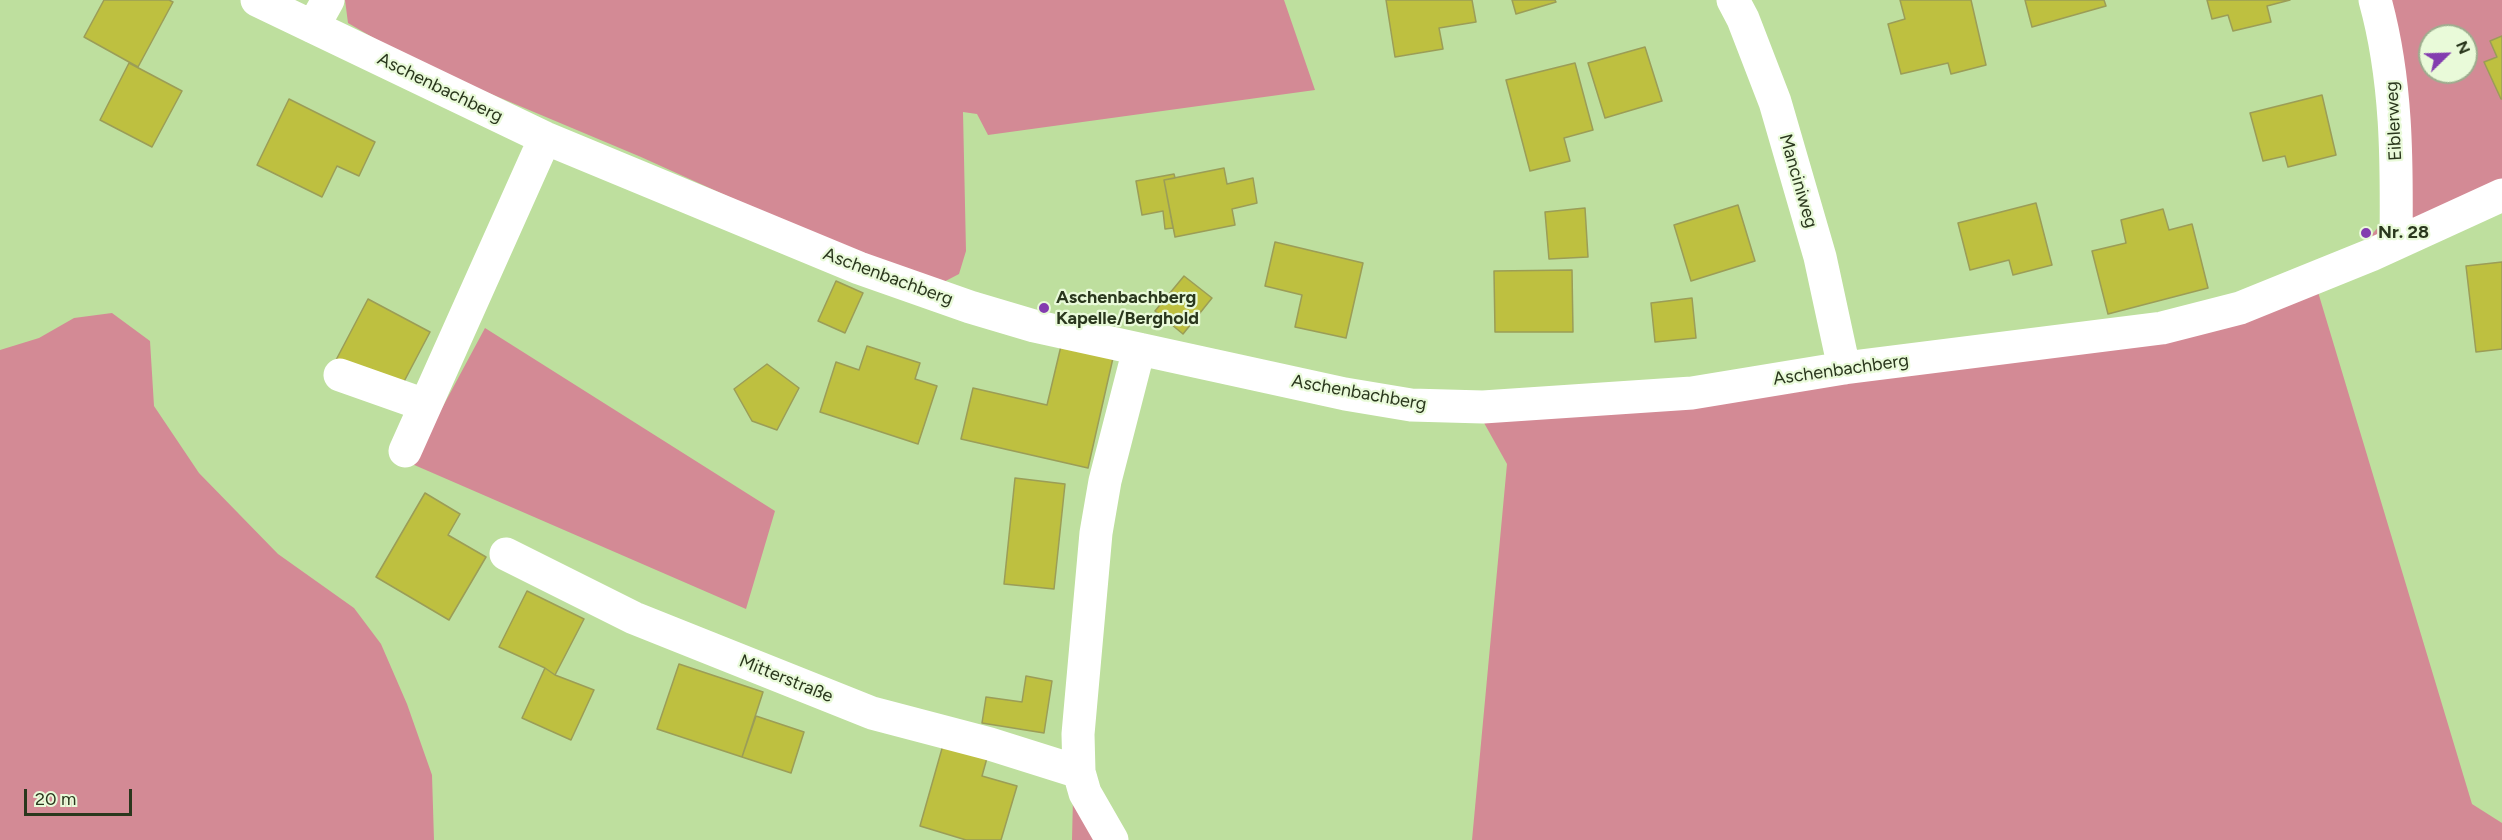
<!DOCTYPE html>
<meta charset="utf-8">
<style>
body{margin:0}
#map{position:relative;width:2502px;height:840px;overflow:hidden;background:#bedf9e;font-family:Figtree,sans-serif}
canvas{display:block}
.north{position:absolute;left:2418px;top:24px;width:60px;height:60px;box-sizing:border-box;background:#e9fad9;border:2px solid #9dac8e;border-radius:50%;rotate:67deg;font-size:16px;font-weight:700;line-height:24px;text-align:center;color:#2a371d}
.north::after{content:'';display:block;margin:auto;width:21px;height:27px;background:#833caf;clip-path:polygon(50% 0,100% 100%,50% 72%,0 100%)}
.scale{position:absolute;left:24px;top:789px;width:108px;height:27px;box-sizing:border-box;border:3px solid #2a371d;border-top:0;padding-left:8px;font-size:18px;line-height:21px;white-space:nowrap;color:#2a371d;-webkit-text-stroke:4px #e9fad9;paint-order:stroke}
</style>
<div id="map">
<canvas width="2502" height="840"></canvas>
<div class="north">N</div>
<div class="scale">20 m</div>
</div>
<script>
const c = document.querySelector('canvas').getContext('2d');
c.lineJoin = 'round';
function fill(path, color) { c.fillStyle = color; c.fill(path, 'evenodd'); }
function strokePath(path, color, width, dash) { c.strokeStyle = color; c.lineWidth = width; c.lineCap = dash ? 'butt' : 'round'; c.setLineDash(dash || []); c.stroke(path); }
function drawText(font, color, halo, rows, align = 'center') {
  c.font = font + ' Figtree,sans-serif'; c.lineWidth = 4.5; c.setLineDash([]); c.textBaseline = 'middle'; c.strokeStyle = halo; c.fillStyle = color; for (const [text, x, y, turn = 0] of rows) {
    c.save(); c.translate(x, y); c.rotate((+turn || 0) * Math.PI / 180); c.textAlign = isNaN(turn) ? turn : align; if (halo) c.strokeText(text, 0, 0); c.fillText(text, 0, 0); c.restore();
  }
}
fill(new Path2D(`
 M 345,0 L 1284,0 L 1315,90 L 988,135 L 977,114 L 963,112 L 966,251 L 959,274 L 936,286 L 818,237 L 641,157 L 415,62 L 348,23 Z
 M 2364,0 L 2502,0 L 2502,209 L 2368,239 L 2380,225 L 2384,122 ZM 2430,36 L 2466,36 L 2466,72 L 2430,72 Z
 M 2318,292 L 2472,804 L 2502,823 L 2502,840 L 1472,840 L 1507,464 L 1483,421 Z
 M 112,313 L 150,341 L 154,406 L 199,473 L 278,554 L 354,608 L 381,644 L 407,704 L 432,775 L 434,840 L 0,840 L 0,350 L 39,338 L 74,318 Z
 M 485,328 L 775,511 L 746,609 L 412,464 Z
 M 1073,798 L 1096,840 L 1072,840 Z`), '#d38a95');
const building = new Path2D(`
 M 104,0 L 169,0 L 173,2 L 138,67 L 84,37 Z
 M 1386,0 L 1472,0 L 1476,22 L 1439,28 L 1443,49 L 1395,57 Z
 M 1512,0 L 1555,0 L 1556,2 L 1516,14 Z
 M 1900,0 L 1971,0 L 1986,65 L 1951,74 L 1948,63 L 1901,74 L 1888,24 L 1905,19 Z
 M 2025,0 L 2104,0 L 2106,6 L 2032,27 Z
 M 2207,0 L 2290,0 L 2267,6 L 2271,22 L 2233,31 L 2228,15 L 2212,19 Z
 M 2502,36 L 2502,99 L 2501,99 L 2484,62 L 2497,57 L 2490,41 Z
 M 1645,47 L 1662,101 L 1605,118 L 1588,63 Z
 M 129,63 L 182,91 L 152,147 L 100,120 Z
 M 1575,63 L 1593,130 L 1564,138 L 1570,161 L 1530,171 L 1506,80 Z
 M 2322,95 L 2336,155 L 2288,167 L 2285,156 L 2263,161 L 2250,113 Z
 M 289,99 L 375,142 L 359,176 L 337,166 L 322,197 L 257,165 Z
 M 1224,168 L 1227,184 L 1253,178 L 1257,203 L 1232,209 L 1235,225 L 1175,237 L 1164,180 Z
 M 1174,174 L 1175,178 L 1164,180 L 1173,228 L 1165,229 L 1163,211 L 1142,215 L 1136,181 Z
 M 2036,203 L 2052,265 L 2013,275 L 2009,260 L 1970,270 L 1958,223 Z
 M 1738,205 L 1755,261 L 1691,281 L 1674,225 Z
 M 1585,208 L 1588,257 L 1549,259 L 1545,212 Z
 M 2163,209 L 2169,230 L 2192,224 L 2208,288 L 2108,314 L 2092,251 L 2126,243 L 2121,220 Z
 M 1275,242 L 1363,263 L 1346,338 L 1295,327 L 1302,295 L 1265,286 Z
 M 2502,262 L 2502,349 L 2476,352 L 2466,266 Z
 M 1572,270 L 1573,332 L 1495,332 L 1494,271 Z
 M 1184,276 L 1212,298 L 1183,334 L 1155,311 Z
 M 836,281 L 863,293 L 845,333 L 818,321 Z
 M 1692,298 L 1696,338 L 1655,342 L 1651,303 Z
 M 368,299 L 430,332 L 398,393 L 336,360 Z
 M 867,346 L 920,363 L 915,379 L 937,386 L 918,444 L 820,412 L 836,362 L 859,370 Z
 M 1061,346 L 1113,358 L 1088,468 L 961,439 L 973,388 L 1047,405 Z
 M 767,364 L 799,388 L 777,430 L 752,421 L 734,389 Z
 M 1015,478 L 1065,484 L 1054,589 L 1004,584 Z
 M 425,493 L 460,514 L 448,535 L 486,557 L 449,620 L 376,577 Z
 M 527,591 L 584,619 L 555,675 L 545,668 L 499,647 Z
 M 679,664 L 763,692 L 742,757 L 657,729 Z
 M 545,668 L 555,675 L 594,690 L 571,740 L 522,718 Z
 M 1026,676 L 1052,681 L 1044,733 L 982,723 L 986,697 L 1022,702 Z
 M 756,716 L 804,732 L 791,773 L 742,757 Z
 M 943,745 L 987,758 L 982,776 L 1017,786 L 1001,840 L 966,840 L 920,826 Z`);
fill(building, '#bec040');
strokePath(building, '#9b9d57', 1.5);
strokePath(new Path2D(`
 M 257,0 L 545,138 L 859,268 L 970,307 L 1034,326 L 1345,394 L 1411,405 L 1483,407 L 1692,393 L 1844,368 L 2162,328 L 2240,308 L 2371,255 L 2502,195
 M 1733,0 L 1743,19 L 1775,102 L 1820,257 L 1844,368
 M 2375,0 C 2397,79 2397,161 2396,243
 M 313,27 L 328,0
 M 340,375 L 425,405
 M 405,451 L 545,138
 M 506,554 L 634,618 L 872,713 L 990,744 L 1079,772
 M 1112,840 L 1085,793 L 1079,772 L 1078,734 L 1096,533 L 1105,481 L 1139,349`), '#fff', 33);
for (const [x, y, r, color] of [
 [2366,233,6,"#833caf"],
 [1044,308,6,"#833caf"]
]) { const dot = new Path2D(); dot.arc(x, y, r, 0, 2 * Math.PI); c.fillStyle = color; c.fill(dot); strokePath(dot, '#e9fad9', 2); }
drawText('18px', '#2a371d', '#e9fad9', [
 ["Aschenbachberg",440,88,26],
 ["Eiblerweg",2394,121,-93],
 ["Manciniweg",1798,181,74],
 ["Aschenbachberg",888,277,20],
 ["Aschenbachberg",1841,370,-8],
 ["Aschenbachberg",1359,393,10],
 ["Mitterstraße",786,679,22]
]);
drawText('bold 18px', '#2a371d', '#e9fad9', [
 ["Nr. 28",2378,233],
 ["Aschenbachberg",1056,298],
 ["Kapelle/Berghold",1056,319]
], 'left');
</script>
